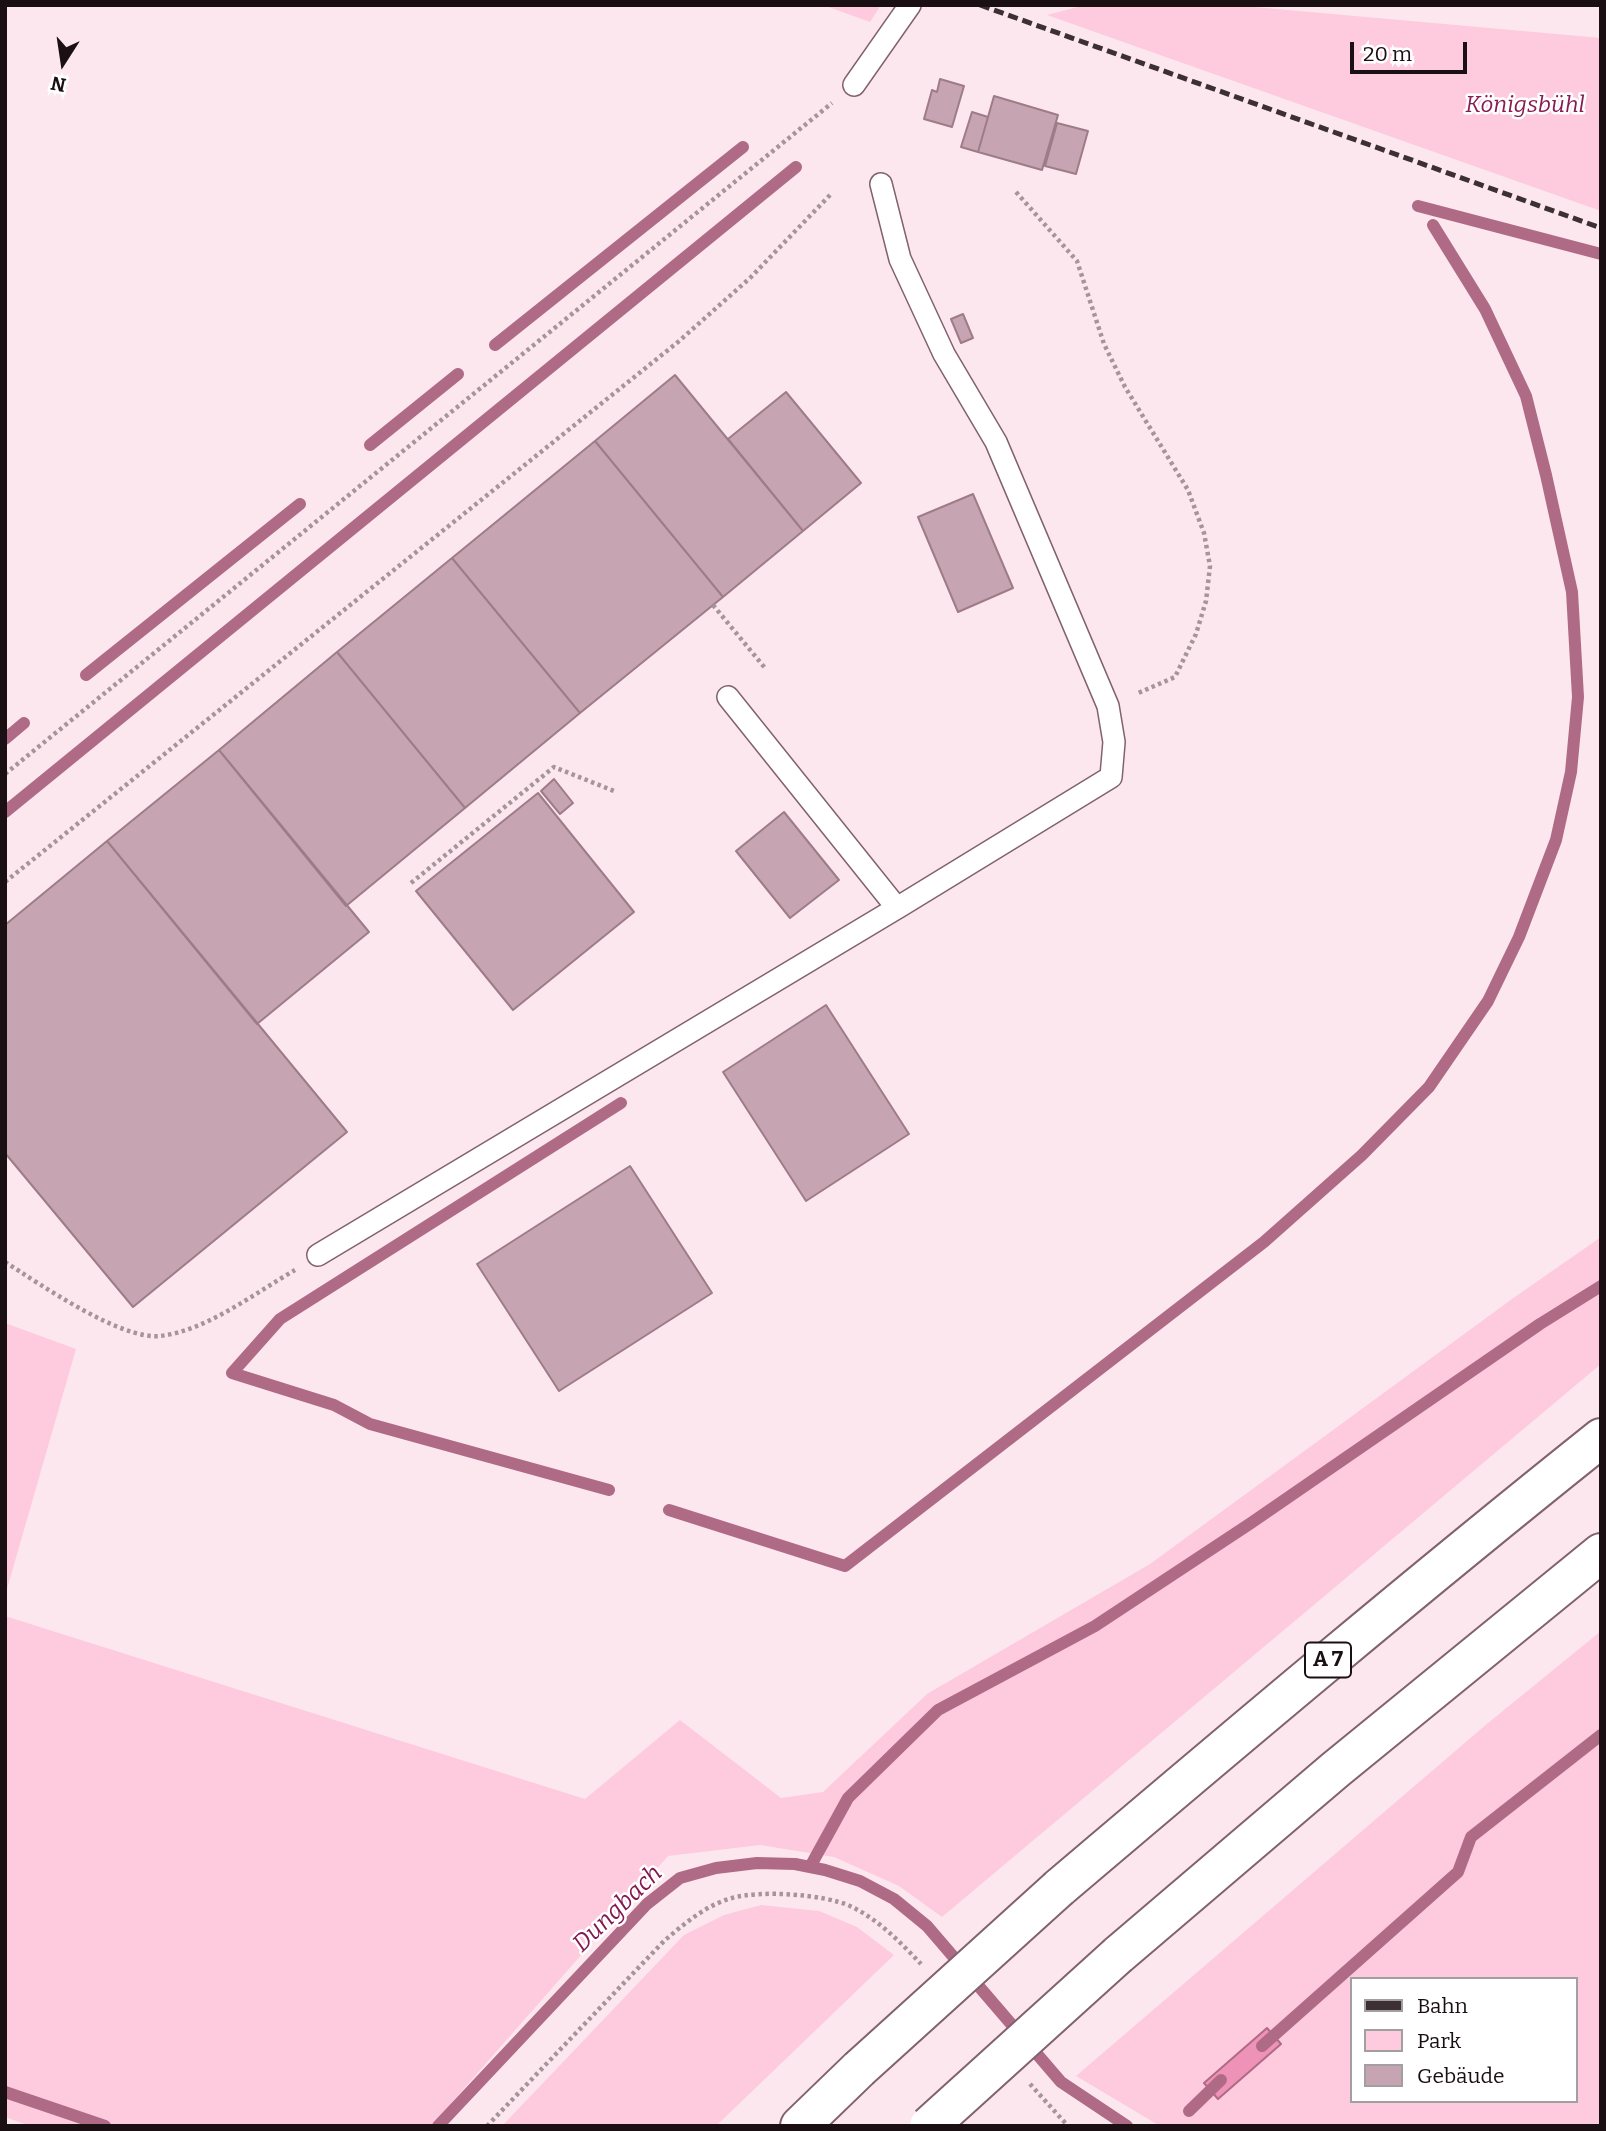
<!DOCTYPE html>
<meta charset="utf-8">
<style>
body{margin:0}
#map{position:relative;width:1606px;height:2131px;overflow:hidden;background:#fde7ef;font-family:Bitter,serif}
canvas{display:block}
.frame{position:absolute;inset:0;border:7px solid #1a0f13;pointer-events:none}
.legend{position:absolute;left:1350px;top:1977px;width:228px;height:126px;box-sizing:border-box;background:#fff;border:2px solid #a39fa1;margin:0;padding:9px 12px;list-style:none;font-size:21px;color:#1a0f13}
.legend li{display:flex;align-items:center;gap:14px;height:35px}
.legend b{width:35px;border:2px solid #a39fa1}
.north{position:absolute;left:28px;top:28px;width:70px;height:70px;-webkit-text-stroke:5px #fff;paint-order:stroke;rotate:192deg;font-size:19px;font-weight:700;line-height:28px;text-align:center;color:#1a0f13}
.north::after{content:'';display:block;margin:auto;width:24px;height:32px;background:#1a0f13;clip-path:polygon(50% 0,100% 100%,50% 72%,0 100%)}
.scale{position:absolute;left:1350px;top:42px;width:117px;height:32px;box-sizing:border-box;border:4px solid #1a0f13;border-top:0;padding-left:9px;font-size:21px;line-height:24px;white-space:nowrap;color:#1a0f13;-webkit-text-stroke:5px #fff;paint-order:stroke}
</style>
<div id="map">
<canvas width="1606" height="2131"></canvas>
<div class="frame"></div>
<ul class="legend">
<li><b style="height:9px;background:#3c3034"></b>Bahn</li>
<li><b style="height:19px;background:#fecadd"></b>Park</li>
<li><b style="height:19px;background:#c7a4b1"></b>Gebäude</li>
</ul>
<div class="north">N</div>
<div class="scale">20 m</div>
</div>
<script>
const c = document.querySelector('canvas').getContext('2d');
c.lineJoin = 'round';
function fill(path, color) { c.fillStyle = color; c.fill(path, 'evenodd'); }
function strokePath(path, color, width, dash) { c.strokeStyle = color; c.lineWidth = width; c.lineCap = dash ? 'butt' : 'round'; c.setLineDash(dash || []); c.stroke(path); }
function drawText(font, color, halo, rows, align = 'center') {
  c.font = font + ' Bitter,serif'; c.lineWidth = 5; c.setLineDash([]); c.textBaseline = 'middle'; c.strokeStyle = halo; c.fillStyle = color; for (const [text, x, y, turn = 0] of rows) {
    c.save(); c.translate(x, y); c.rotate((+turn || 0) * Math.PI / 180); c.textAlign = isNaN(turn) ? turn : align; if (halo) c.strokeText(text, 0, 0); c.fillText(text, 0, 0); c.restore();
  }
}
fill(new Path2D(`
 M 823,5 L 881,5 L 870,22 Z
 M 1085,5 L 1232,5 L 1601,38 L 1601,211 L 1047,15 Z
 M 1601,1237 L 1601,1364 L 942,1917 L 899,1886 L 834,1857 L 760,1845 L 668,1856 L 431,2126 L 30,2126 L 5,2117 L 5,1616 L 585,1799 L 680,1720 L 781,1798 L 823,1792 L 927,1694 L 1150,1564 L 1512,1299 Z
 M 5,1323 L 76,1349 L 5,1596 Z
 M 1601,1631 L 1601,2124 L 1584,2126 L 1160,2126 L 1076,2076 L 1488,1723 ZM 1352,1979 L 1576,1979 L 1576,2101 L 1352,2101 Z
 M 761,1905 L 819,1911 L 857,1927 L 894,1955 L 716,2126 L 502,2126 L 684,1935 L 724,1915 Z`), '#fecadd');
const water = new Path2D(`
 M 1267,2028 L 1281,2044 L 1218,2099 L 1204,2083 Z`);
fill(water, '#ef92b8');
strokePath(water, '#af6b86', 2);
strokePath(new Path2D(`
 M 1418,206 L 1601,254
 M 495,345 L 743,147
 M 370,445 L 458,374
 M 86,675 L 300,504
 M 5,739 L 24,723
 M 5,812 L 796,167
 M 609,1490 L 370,1424 L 334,1405 L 232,1373 L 280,1319 L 621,1103
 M 669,1510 L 845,1566 L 1264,1242 L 1362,1155 L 1429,1087 L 1488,1001 L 1519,937 L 1556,840 L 1571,772 L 1578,697 L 1572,592 L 1546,475 L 1526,396 L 1485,309 L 1433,225
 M 810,1867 L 848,1798 L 938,1710 L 1095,1626 L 1251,1523 L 1540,1324 L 1601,1286
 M 1262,2046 L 1458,1872 L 1471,1837 L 1601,1735
 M 5,2092 L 105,2126
 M 1189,2111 L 1221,2080
 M 438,2126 L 647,1904 L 680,1878 L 716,1868 L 757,1863 L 795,1864 L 825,1870 L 860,1881 L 894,1899 L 927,1926 L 1061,2082 L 1127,2126`), '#af6b86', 12);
const building = new Path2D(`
 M 940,79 L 964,86 L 952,127 L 924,119 L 932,90 L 937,92 Z
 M 994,96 L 1058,115 L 1042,170 L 978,152 Z
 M 972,112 L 988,117 L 978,152 L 961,147 Z
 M 1057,123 L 1088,131 L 1076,174 L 1045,166 Z
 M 963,314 L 973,338 L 961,343 L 951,319 Z
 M 675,375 L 803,531 L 723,597 L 595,441 Z
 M 786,392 L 861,483 L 803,531 L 728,439 Z
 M 595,441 L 723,597 L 580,713 L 452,558 Z
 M 973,494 L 1013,588 L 958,612 L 918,517 Z
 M 452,558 L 580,713 L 465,808 L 337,652 Z
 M 337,652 L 465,808 L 346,906 L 219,750 Z
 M 219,750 L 369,932 L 257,1024 L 107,841 Z
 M 554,779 L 573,803 L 560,814 L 541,791 Z
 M 538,793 L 634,912 L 513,1010 L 416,891 Z
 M 784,812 L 839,880 L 790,918 L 736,851 Z
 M 107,841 L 347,1132 L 133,1307 L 5,1153 L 5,925 Z
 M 826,1005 L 909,1134 L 806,1201 L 723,1072 Z
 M 630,1166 L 712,1293 L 559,1391 L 477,1264 Z`);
fill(building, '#c7a4b1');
strokePath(building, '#9d7c88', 2);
const lane = new Path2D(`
 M 854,85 L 910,5
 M 728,697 L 897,908 L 1111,777 L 1114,742 L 1108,706 L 996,442 L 944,354 L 900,259 L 881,184
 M 318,1255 L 897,908`);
const highway = new Path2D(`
 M 1059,1888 C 1238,1736 1417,1585 1601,1438
 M 1118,1955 L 1335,1770 L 1601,1553
 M 800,2126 L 859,2069`);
strokePath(lane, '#81626e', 24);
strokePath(highway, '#81626e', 42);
strokePath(new Path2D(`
 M 1016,192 L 1077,261 L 1104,344 L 1125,387 L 1188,490 L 1204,533 L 1210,566 L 1206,601 L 1196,634 L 1175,677 L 1136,694
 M 713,605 L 765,668
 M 5,774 L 832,103
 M 5,882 L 678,342 L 750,278 L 832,193
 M 411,883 L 554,767 L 614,791
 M 5,1262 C 40,1284 120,1340 160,1336 C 206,1331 255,1293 295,1270
 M 1030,2084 L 1068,2126
 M 487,2126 L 664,1941 C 684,1924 706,1905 732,1898 C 759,1890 824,1894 850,1906 C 878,1919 900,1942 921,1964`), '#a6949b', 4.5, [3.5, 3.5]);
strokePath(lane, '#fff', 21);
strokePath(highway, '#fff', 38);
strokePath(new Path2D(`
 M 980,5 L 1601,228`), '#3c3034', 5, [10, 5]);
const highwayBridge = new Path2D(`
 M 859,2069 L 1059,1888
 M 929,2126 L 1118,1955`);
strokePath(highwayBridge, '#81626e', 42, []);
strokePath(highwayBridge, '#fff', 38);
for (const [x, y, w] of [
 [1328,1660,46]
]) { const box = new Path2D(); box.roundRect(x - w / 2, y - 17.5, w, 35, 5); c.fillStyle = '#fff'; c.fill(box); strokePath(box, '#1a0f13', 2); }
drawText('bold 21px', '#1a0f13', null, [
 ["A 7",1328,1660]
]);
drawText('italic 23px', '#881d54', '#fff', [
 ["Königsbühl",1525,106]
]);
drawText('italic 24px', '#831750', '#fff', [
 ["Dungbach",618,1909,-44]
]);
</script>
